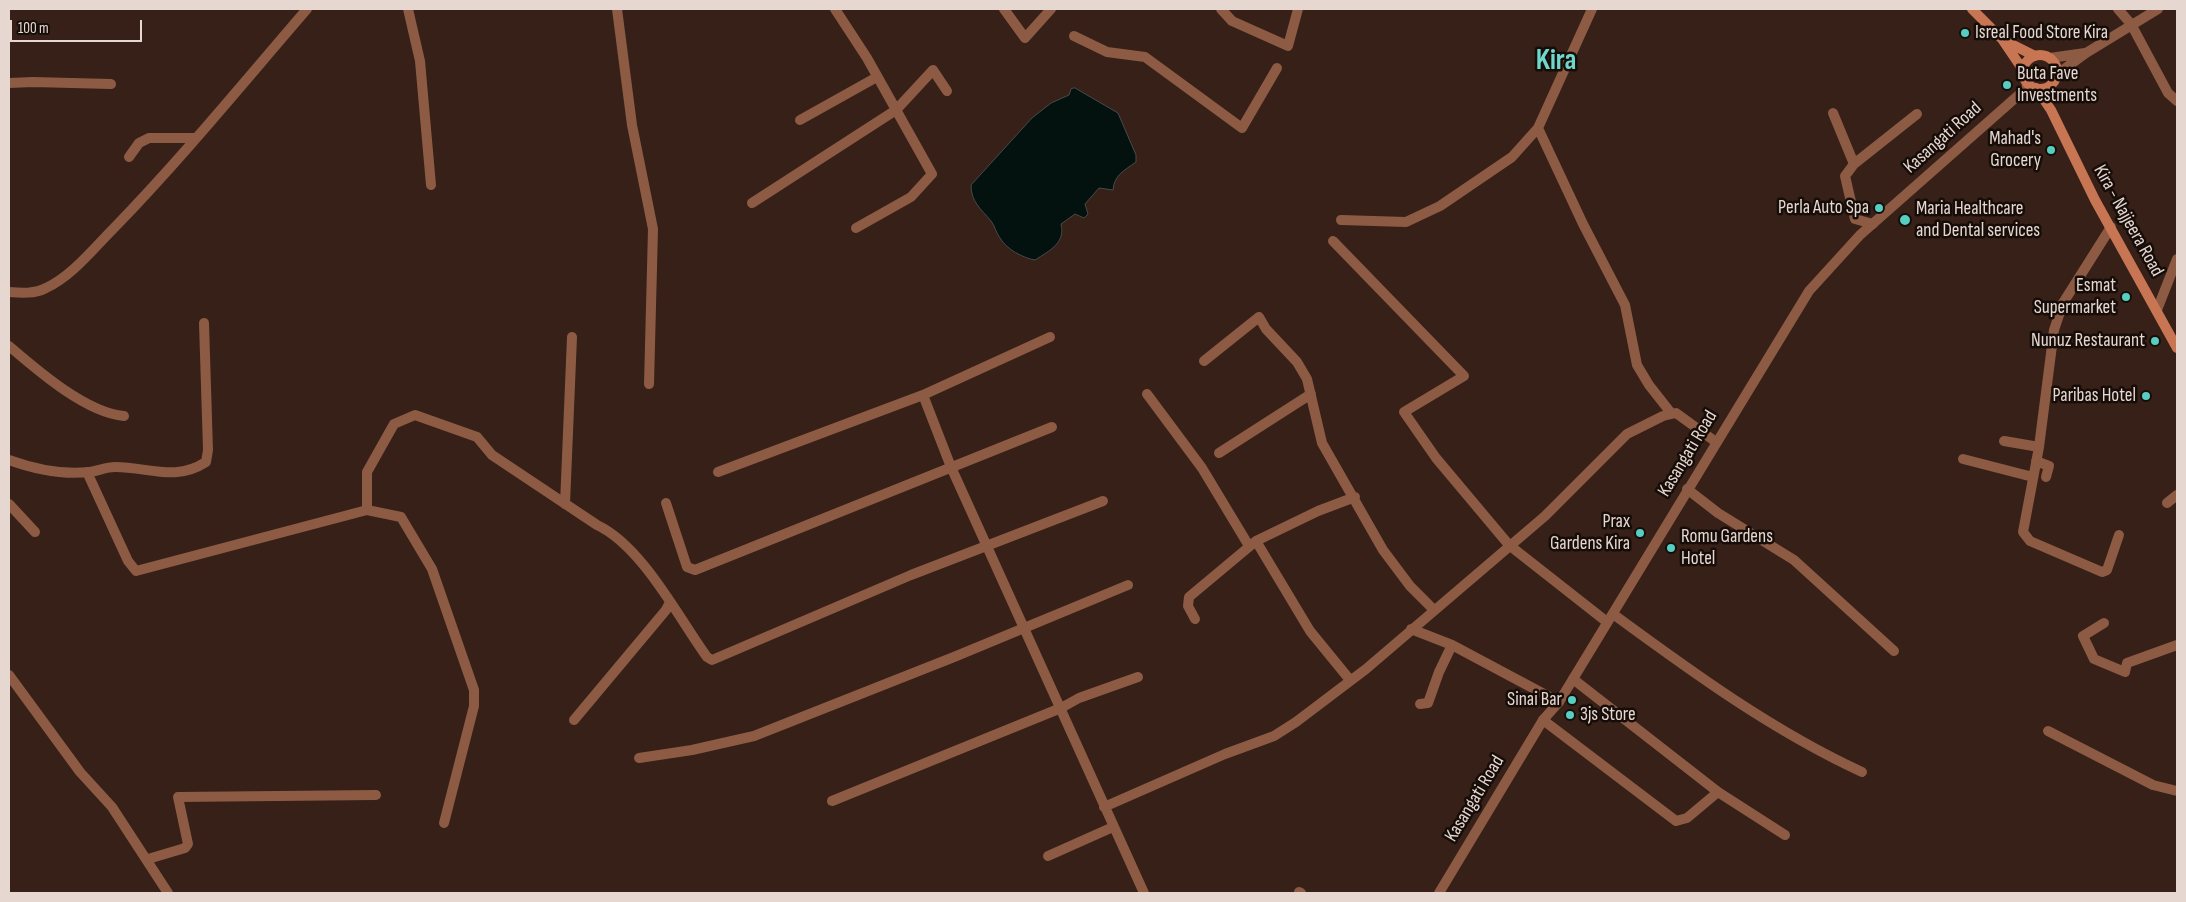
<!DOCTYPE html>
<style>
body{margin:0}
#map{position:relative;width:2186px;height:902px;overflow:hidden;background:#362017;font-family:"Sofia Sans Condensed",sans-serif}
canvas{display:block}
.frame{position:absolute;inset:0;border:10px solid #e6d7d1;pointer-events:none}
.scale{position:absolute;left:10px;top:20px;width:132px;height:22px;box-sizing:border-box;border:2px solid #e6d7d1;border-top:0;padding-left:6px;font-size:15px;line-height:18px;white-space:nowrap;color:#e6d7d1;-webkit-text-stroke:4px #160d09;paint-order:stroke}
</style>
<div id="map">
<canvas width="2186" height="902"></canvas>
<div class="frame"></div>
<div class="scale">100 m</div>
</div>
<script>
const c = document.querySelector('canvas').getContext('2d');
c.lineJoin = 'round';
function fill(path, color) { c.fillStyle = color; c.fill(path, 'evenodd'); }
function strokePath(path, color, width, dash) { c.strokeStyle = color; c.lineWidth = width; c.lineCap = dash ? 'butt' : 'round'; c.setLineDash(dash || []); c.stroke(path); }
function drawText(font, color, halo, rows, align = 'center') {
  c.font = font + ' "Sofia Sans Condensed",sans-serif'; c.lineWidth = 5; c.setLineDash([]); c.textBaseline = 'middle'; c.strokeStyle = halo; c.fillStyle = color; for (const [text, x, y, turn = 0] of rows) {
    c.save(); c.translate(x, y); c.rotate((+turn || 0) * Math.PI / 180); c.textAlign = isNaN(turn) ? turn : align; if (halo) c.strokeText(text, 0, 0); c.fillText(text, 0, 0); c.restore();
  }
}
const water = new Path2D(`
 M 1075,88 L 1118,113 L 1136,155 L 1136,162 C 1125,170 1114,175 1113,190 L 1099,188 L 1085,204 L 1088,214 L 1084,218 L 1075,214 L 1061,224 C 1066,243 1049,251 1035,260 C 1023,258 1006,249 1000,238 C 996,233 995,226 991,221 C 981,209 971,202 971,185 L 1032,118 L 1051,103 L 1069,95 L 1071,89 Z`);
fill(water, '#03110f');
strokePath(water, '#474c49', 1);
strokePath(new Path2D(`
 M 408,9 L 420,61 L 431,185
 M 617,9 L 632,125 L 653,229 L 649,384
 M 835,9 L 867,58 L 932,174 L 911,197 L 856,228
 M 1004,9 L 1025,38 L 1051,9
 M 1221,9 L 1232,21 L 1288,46 L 1298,9
 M 2118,9 L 2131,24 L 2168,93 L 2177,101
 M 1074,36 L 1107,52 L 1145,57 L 1242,128 L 1277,68
 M 9,83 L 33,82 L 111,84
 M 1833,113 L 1854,164 L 1845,176 L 1855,219 L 1873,224
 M 800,120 L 877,77
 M 1538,128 L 1583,224 L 1625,305 L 1637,365 L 1649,385 L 1671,413
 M 129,157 L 139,143 L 149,138 L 195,138
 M 1854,164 L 1917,114
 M 752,203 L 896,110 L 933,70 L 947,91
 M 1341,220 L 1406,222 L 1440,206 L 1512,157 L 1538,128 L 1592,9
 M 2111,227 L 2063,303 L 2054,330 L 2039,447 L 2023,532 L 2030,541 L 2102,572 L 2107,570 L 2119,535
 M 1333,241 L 1464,376 L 1404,412 L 1436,458 L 1509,545 L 1607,622
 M 9,292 C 21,293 35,294 46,288 C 72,276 94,248 114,228 C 182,158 244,82 307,9
 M 2157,310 L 2177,259
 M 9,346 C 37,370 86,413 124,416
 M 1204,361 L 1259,317 L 1266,329 L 1297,362 L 1307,379 L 1322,443 L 1383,550 L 1410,586 L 1433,609
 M 1147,394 L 1202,468 L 1249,546
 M 923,395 L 1050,337
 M 2004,441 L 2039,447
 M 1219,453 L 1311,394
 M 1963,459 L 2033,477
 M 9,460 C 34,469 62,475 89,472 C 98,471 106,467 115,467 C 149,467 175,482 206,462 L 208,450 L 204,323
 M 2036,461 L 2049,466 L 2046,477
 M 87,472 L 128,561 L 136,571 L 367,510 L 401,517 L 432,569 L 474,690 L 474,706 L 444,823
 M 718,472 L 923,395 L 951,467 L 1144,893
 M 1687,489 L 1718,513 L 1794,560 L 1894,651
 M 666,503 L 687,567 L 695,570 L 1052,427
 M 2167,503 L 2177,495
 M 9,504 L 35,532
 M 565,504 L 572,337
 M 367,510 L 367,472 L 394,424 L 415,415 L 477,437 L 492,455 L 597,525 C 642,546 678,617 707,657 L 712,660 L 911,575 L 1103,501
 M 1256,541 L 1310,631 L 1350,680
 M 1613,614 C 1692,672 1773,731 1862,772
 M 1195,619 L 1188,606 L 1189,597 L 1256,541 L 1318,511 L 1355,497
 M 2104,623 L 2083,636 L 2094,659 L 2125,672 L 2127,663 L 2177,645
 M 1411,629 L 1452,645 L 1559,702
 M 9,675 L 80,772 L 112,807 L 168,893
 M 1573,679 L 1718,792 L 1785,835
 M 1420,704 L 1428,703 L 1439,672 L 1452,645
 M 574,720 L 666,610 L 670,602
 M 1543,720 L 1676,821 L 1687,818 L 1718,792
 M 2048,731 L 2153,785 L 2177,791
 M 639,758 L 692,750 L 754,736 L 954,657 L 1128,585
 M 832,801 L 1061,708 L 1079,698 L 1138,677
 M 1104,807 L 1225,754 L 1274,736 L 1296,722 L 1366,669 L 1545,516 L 1627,434 L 1663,416 L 1676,413 L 1716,442
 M 1048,856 L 1113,827
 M 148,859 L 185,848 L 188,844 L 178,797 L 376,795
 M 1299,892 L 1301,893`), '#8d5a44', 10);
strokePath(new Path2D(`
 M 2050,58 L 2085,53
 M 2056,75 L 2086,53 L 2158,9
 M 1439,893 L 1543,720 L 1559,702 L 1573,679 L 1809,291 L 1860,235 L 2030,85`), '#8d5a44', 10);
strokePath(new Path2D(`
 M 1972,9 L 2002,39 L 2023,70
 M 2003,40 L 2035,56
 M2023 72a17 17 0 1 1 34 0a17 17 0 1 1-34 0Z
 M 2036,88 L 2051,110 L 2095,200 L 2177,348`), '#c77553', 10);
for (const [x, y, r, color] of [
 [1965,33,5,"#57cec2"],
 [2007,85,5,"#57cec2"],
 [2051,150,5,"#57cec2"],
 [1879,208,5,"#57cec2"],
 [1905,220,6,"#57cec2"],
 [2126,297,5,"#57cec2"],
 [2155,341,5,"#57cec2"],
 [2146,396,5,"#57cec2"],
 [1640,533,5,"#57cec2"],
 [1671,548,5,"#57cec2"],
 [1572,700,5,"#57cec2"],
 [1570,715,5,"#57cec2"]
]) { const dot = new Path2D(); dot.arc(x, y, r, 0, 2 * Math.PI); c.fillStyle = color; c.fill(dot); strokePath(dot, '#160d09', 2); }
drawText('19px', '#e6d7d1', '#160d09', [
 ["Isreal Food Store Kira",1975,33,"left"],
 ["Buta Fave",2017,74,"left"],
 ["Investments",2017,96,"left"],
 ["Mahad's",2041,139],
 ["Grocery",2041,161],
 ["Perla Auto Spa",1869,208],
 ["Maria Healthcare",1916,209,"left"],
 ["and Dental services",1916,231,"left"],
 ["Esmat",2116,286],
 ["Supermarket",2116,308],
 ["Nunuz Restaurant",2145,341],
 ["Paribas Hotel",2136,396],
 ["Prax",1630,522],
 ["Gardens Kira",1630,544],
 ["Romu Gardens",1681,537,"left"],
 ["Hotel",1681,559,"left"],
 ["Sinai Bar",1562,700],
 ["3js Store",1580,715,"left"]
], 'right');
drawText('19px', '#e6d7d1', '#160d09', [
 ["Kasangati Road",1943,138,-42],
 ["Kira - Najjeera Road",2128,221,61],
 ["Kasangati Road",1688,454,-59],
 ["Kasangati Road",1475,799,-59]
]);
drawText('bold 29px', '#6ed8cd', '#160d09', [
 ["Kira",1556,62]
]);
</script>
